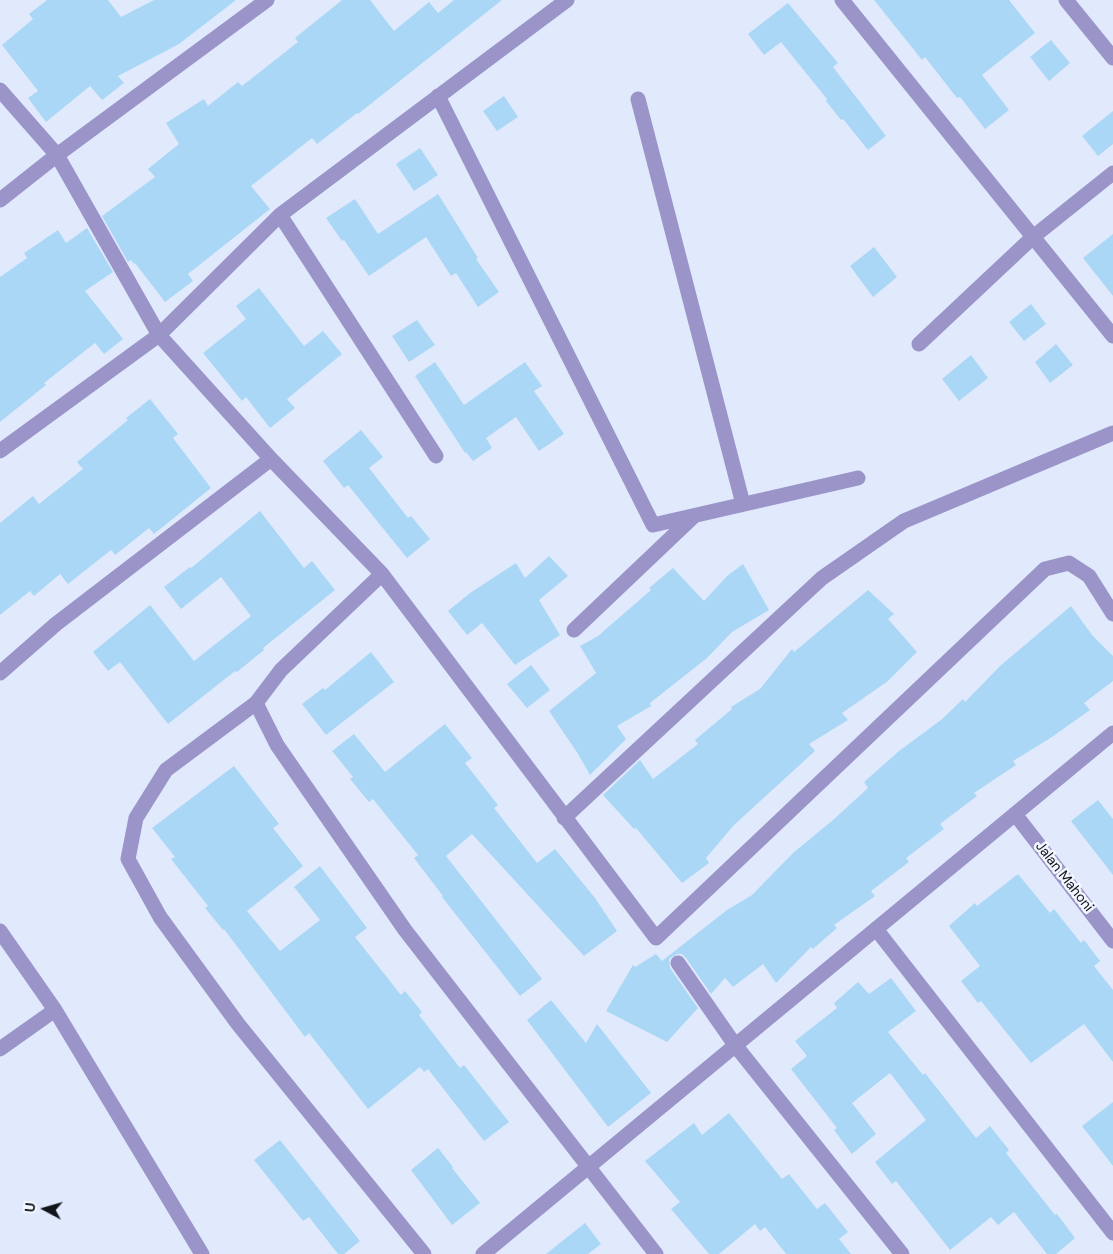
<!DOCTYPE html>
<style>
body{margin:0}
#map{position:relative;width:1113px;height:1254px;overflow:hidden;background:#e1eafd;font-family:"DM Sans",sans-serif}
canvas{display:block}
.north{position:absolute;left:20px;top:1184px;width:50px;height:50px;-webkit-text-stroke:4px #f3f7ff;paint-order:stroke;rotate:276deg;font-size:14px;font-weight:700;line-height:20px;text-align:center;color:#11141a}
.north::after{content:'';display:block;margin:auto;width:18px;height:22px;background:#11141a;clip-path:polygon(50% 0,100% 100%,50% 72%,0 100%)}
</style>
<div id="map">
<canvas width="1113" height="1254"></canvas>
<div class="north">U</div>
</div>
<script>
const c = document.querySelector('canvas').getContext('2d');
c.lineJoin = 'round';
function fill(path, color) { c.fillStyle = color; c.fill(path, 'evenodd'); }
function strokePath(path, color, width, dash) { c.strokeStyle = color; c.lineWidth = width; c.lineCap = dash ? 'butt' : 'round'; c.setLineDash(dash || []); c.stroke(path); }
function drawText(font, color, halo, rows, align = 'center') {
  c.font = font + ' "DM Sans",sans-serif'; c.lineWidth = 5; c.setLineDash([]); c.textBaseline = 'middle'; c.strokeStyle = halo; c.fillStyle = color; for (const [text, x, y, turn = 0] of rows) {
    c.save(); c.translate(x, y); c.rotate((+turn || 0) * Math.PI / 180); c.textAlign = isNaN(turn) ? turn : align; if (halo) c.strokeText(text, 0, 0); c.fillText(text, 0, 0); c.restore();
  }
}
fill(new Path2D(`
 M 47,0 L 108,0 L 121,17 L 154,0 L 236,0 L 179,44 L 118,76 L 124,83 L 102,100 L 90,86 L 46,122 L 28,98 L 38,91 L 2,45 L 33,19 L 29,14 Z
 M 342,0 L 370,0 L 394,31 L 429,2 L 438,13 L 454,0 L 502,0 L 358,114 L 357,113 L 317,144 L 312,138 L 251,186 L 270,209 L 188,274 L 193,281 L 165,302 L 135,263 L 134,264 L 131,260 L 128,262 L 102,216 L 155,177 L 148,169 L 179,144 L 166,123 L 204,99 L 208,106 L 238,82 L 242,86 L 298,42 L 295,38 Z
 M 874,0 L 1009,0 L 1035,33 L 982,75 L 1009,110 L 985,129 L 960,97 L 957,98 L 925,57 L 922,60 Z
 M 788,3 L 838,63 L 833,67 L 886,136 L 868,150 L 843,119 L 841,120 L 826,101 L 827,99 L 781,42 L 764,55 L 748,34 Z
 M 1051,40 L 1070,63 L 1049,81 L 1030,57 Z
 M 504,96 L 518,117 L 497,131 L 483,111 Z
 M 1113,111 L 1113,144 L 1098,156 L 1082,136 Z
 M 420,148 L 438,175 L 414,191 L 396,164 Z
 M 438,194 L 478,258 L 476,259 L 499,292 L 478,307 L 456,273 L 451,276 L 426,237 L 369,276 L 344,240 L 342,241 L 326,218 L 355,199 L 378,234 Z
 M 87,228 L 113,272 L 85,291 L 123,339 L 104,354 L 95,343 L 44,383 L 46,385 L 0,422 L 0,277 L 27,258 L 24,253 L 58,230 L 66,243 Z
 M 1113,234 L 1113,296 L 1083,258 Z
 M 874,247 L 897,277 L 873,297 L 850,266 Z
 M 259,288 L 304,346 L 323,331 L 342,354 L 287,399 L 295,408 L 270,428 L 246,397 L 242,401 L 203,353 L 246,319 L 236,306 Z
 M 1031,304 L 1046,324 L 1024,341 L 1009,322 Z
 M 417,320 L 435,345 L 409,362 L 392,336 Z
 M 1056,344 L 1073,365 L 1050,383 L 1035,362 Z
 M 971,355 L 988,378 L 959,401 L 942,379 Z
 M 435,362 L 464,405 L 525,362 L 542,386 L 534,391 L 564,434 L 539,451 L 516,417 L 486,438 L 492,448 L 473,461 L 466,452 L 465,453 L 415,376 Z
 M 150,399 L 178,434 L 173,438 L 211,488 L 154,534 L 149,528 L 115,555 L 111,550 L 68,584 L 60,574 L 34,596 L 30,591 L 0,615 L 0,523 L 33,496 L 39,504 L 83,469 L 77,462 L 128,420 L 126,418 Z
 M 361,430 L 383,457 L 369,468 L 408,518 L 411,516 L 430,539 L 407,558 L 348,485 L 344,488 L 323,461 Z
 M 260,511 L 304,568 L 312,561 L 335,590 L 263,648 L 264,650 L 237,672 L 235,671 L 168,724 L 120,662 L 108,671 L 93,652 L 150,605 L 194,661 L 251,616 L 221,577 L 181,609 L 164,587 L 190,567 L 191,568 Z
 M 549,556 L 568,576 L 539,600 L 560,635 L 515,665 L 482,623 L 467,635 L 448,611 L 470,593 L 516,563 L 525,578 Z
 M 743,564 L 769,610 L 732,632 L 707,658 L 650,703 L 651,706 L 617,726 L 626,739 L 590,775 L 578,754 L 549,711 L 596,673 L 580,646 L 598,636 L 651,590 L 649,588 L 673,568 L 704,601 L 727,576 Z
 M 868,590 L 894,614 L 888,619 L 917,652 L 888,681 L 842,713 L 848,720 L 809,744 L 815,751 L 734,825 L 706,858 L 709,863 L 682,883 L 636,828 L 634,829 L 603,795 L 640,760 L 653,779 L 698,744 L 695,740 L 732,709 L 731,707 L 760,689 L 792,649 L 794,652 Z
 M 1071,606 L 1092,635 L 1113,656 L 1113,681 L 1084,703 L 1090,710 L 1049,739 L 1013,761 L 1016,765 L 974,793 L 977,796 L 940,824 L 944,829 L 906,858 L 909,862 L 871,891 L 875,896 L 834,925 L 837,928 L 813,949 L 811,947 L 776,983 L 763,964 L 733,987 L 725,978 L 711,994 L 686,958 L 682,954 L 677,954 L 669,959 L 670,968 L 698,1008 L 667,1042 L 606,1011 L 633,965 L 635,967 L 656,954 L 662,961 L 727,910 L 752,895 L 793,853 L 833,820 L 868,788 L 864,782 L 899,751 L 941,720 L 963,699 L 965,702 L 1000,666 Z
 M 371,652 L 394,682 L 326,735 L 302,704 L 323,688 L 325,690 Z
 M 531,665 L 550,690 L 527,708 L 507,684 Z
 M 445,724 L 472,758 L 465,763 L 498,805 L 494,808 L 537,863 L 555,849 L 595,898 L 617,931 L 584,956 L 472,834 L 446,856 L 542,979 L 520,996 L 442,897 L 443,896 L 414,858 L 418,855 L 373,799 L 369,802 L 350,779 L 353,777 L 332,751 L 354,734 L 385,772 Z
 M 234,766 L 279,824 L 273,828 L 303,866 L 247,911 L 280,951 L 320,920 L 294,887 L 320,866 L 367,928 L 355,937 L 401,995 L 405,991 L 422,1012 L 419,1015 L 460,1068 L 464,1065 L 509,1122 L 484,1141 L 428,1069 L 424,1072 L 420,1067 L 368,1109 L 309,1033 L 305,1037 L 224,929 L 223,930 L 205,908 L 208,906 L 171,859 L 175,857 L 152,828 Z
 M 1098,800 L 1113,819 L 1113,875 L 1071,821 Z
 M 1018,874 L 1050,913 L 1054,909 L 1081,943 L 1084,940 L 1100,961 L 1094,966 L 1113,990 L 1113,1062 L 1084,1024 L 1031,1063 L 981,1001 L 978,1003 L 961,981 L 980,966 L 949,926 L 975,903 L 977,906 Z
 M 891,978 L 916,1011 L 888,1032 L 923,1075 L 925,1073 L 976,1138 L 990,1126 L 1009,1150 L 1006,1153 L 1055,1215 L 1057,1214 L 1075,1238 L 1056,1254 L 1047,1254 L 1014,1212 L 998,1225 L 991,1217 L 950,1250 L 896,1181 L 892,1184 L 875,1162 L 926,1120 L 890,1073 L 852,1103 L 876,1134 L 852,1154 L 834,1130 L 837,1128 L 791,1069 L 807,1056 L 795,1041 L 837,1008 L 834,1003 L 858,982 L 869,994 Z
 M 551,1000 L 586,1043 L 597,1024 L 651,1093 L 608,1127 L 527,1020 Z
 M 1113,1102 L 1113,1166 L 1082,1126 Z
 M 729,1113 L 782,1179 L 789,1174 L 817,1209 L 825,1203 L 848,1232 L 839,1239 L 851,1254 L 786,1254 L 765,1227 L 760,1231 L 755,1224 L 719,1254 L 709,1254 L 671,1209 L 680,1202 L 645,1161 L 694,1123 L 702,1135 Z
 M 280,1140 L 360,1241 L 344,1254 L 338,1254 L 309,1217 L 303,1221 L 254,1160 Z
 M 438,1148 L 453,1167 L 452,1168 L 480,1203 L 452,1225 L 411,1170 Z
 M 585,1223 L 601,1244 L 588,1254 L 546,1254 Z`), '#aad7f5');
strokePath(new Path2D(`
 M 842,0 L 1113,336
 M 1066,0 L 1113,58
 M 0,90 L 57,155 L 159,335 L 271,459 L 382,574 L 656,938 L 1045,569 L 1069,563 L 1089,576 L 1113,614
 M 438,96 L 653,525 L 858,478
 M 638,99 L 743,504
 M 0,200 L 57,155 L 267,0
 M 280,215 L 436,456
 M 919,344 L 1033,237 L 1113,173
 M 0,451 L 159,335 L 280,215 L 567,0
 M 382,574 L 281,670 L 256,703 L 277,745 L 405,930 L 656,1254
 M 574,630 L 694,516
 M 0,673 L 56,624 L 271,459
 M 256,703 L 166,770 L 136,818 L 128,859 L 160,917 L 238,1024 L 424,1254
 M 1015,814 L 1113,941
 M 564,818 L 822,578 L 904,521 L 1113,433
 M 876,929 L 1113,1233
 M 0,931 L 55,1010 L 202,1254
 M 678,963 L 735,1045 L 902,1254
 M 0,1049 L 55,1010
 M 483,1254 L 1113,733`), '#9a94c8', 15);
drawText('14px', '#11141a', '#f3f7ff', [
 ["Jalan Mahoni",1064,877,52]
]);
</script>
